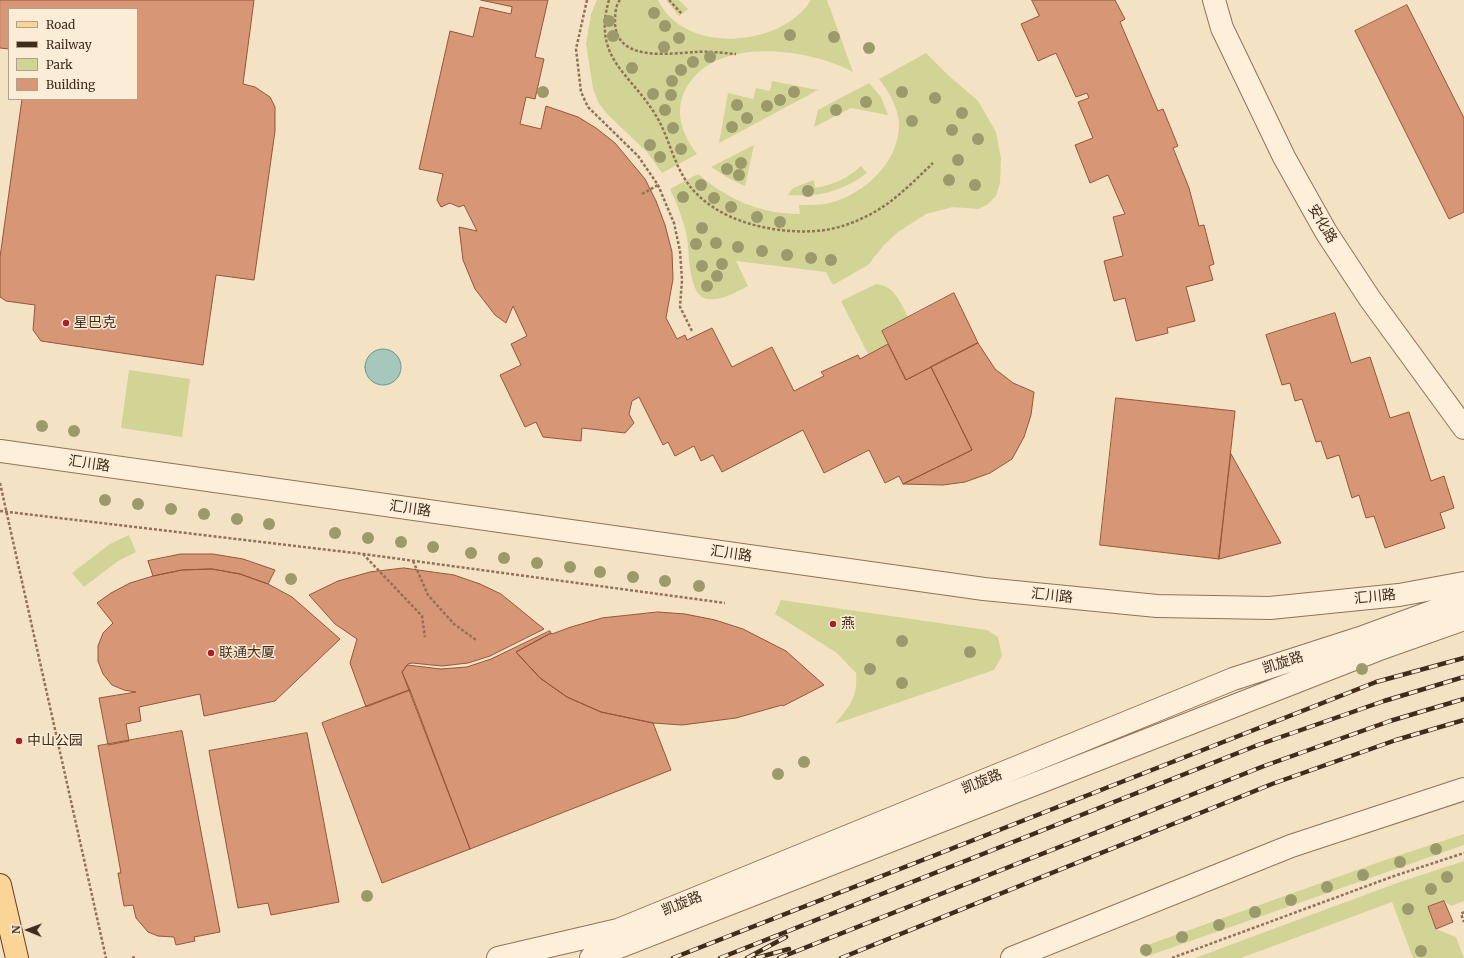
<!DOCTYPE html>
<meta charset="utf-8">
<style>
body{margin:0}
#map{position:relative;width:1464px;height:958px;overflow:hidden;background:#f4e2c4;font-family:Merriweather,serif}
canvas{display:block}
.legend{position:absolute;left:8px;top:8px;width:130px;height:92px;box-sizing:border-box;background:#faecd5;border:1px solid #b09f8b;margin:0;padding:5px 7px;list-style:none;font-size:12px;color:#402b1d}
.legend li{display:flex;align-items:center;gap:8px;height:20px}
.legend b{width:20px;border:1px solid #b09f8b}
.north{position:absolute;left:8px;top:910px;width:40px;height:40px;-webkit-text-stroke:3px #faecd5;paint-order:stroke;rotate:271deg;font-size:11px;font-weight:700;line-height:16px;text-align:center;color:#402b1d}
.north::after{content:'';display:block;margin:auto;width:14px;height:18px;background:#402b1d;clip-path:polygon(50% 0,100% 100%,50% 72%,0 100%)}
</style>
<div id="map">
<canvas width="1464" height="958"></canvas>
<ul class="legend">
<li><b style="height:5px;background:#fbd498"></b>Road</li>
<li><b style="height:5px;background:#402b1d"></b>Railway</li>
<li><b style="height:11px;background:#d2d496"></b>Park</li>
<li><b style="height:11px;background:#d79675"></b>Building</li>
</ul>
<div class="north">N</div>
</div>
<script>
const c = document.querySelector('canvas').getContext('2d');
c.lineJoin = 'round';
function fill(path, color) { c.fillStyle = color; c.fill(path, 'evenodd'); }
function strokePath(path, color, width, dash) { c.strokeStyle = color; c.lineWidth = width; c.lineCap = dash ? 'butt' : 'round'; c.setLineDash(dash || []); c.stroke(path); }
function drawText(font, color, halo, rows, align = 'center') {
  c.font = font + ' Merriweather,"Noto Sans SC",serif'; c.lineWidth = 3; c.setLineDash([]); c.textBaseline = 'middle'; c.strokeStyle = halo; c.fillStyle = color; for (const [text, x, y, turn = 0] of rows) {
    c.save(); c.translate(x, y); c.rotate((+turn || 0) * Math.PI / 180); c.textAlign = isNaN(turn) ? turn : align; if (halo) c.strokeText(text, 0, 0); c.fillText(text, 0, 0); c.restore();
  }
}
fill(new Path2D(`
 M 597,0 L 658,0 C 684,55 781,48 811,0 L 827,0 L 853,72 C 808,47 707,34 683,95 C 675,116 684,137 697,154 L 662,173 L 647,152 L 607,114 L 598,102 L 593,88 L 586,44 L 591,14 Z
 M 666,0 L 679,0 L 688,9 L 679,16 Z
 M 926,53 L 948,75 L 978,101 L 996,132 L 1001,159 L 1000,183 L 996,196 L 987,205 L 978,209 L 953,207 L 926,214 L 898,232 L 884,245 L 868,265 L 833,285 L 826,272 L 736,261 L 748,286 C 736,292 722,301 708,299 C 687,297 690,248 686,232 C 682,217 677,203 670,189 L 698,174 C 727,199 760,214 800,214 L 799,205 C 809,205 820,205 830,203 C 864,194 898,163 899,126 C 899,108 889,92 879,79 Z
 M 772,81 L 818,90 L 719,143 L 728,93 L 753,99 L 756,88 L 770,91 Z
 M 869,83 L 881,97 L 888,115 L 851,108 L 814,127 L 818,110 Z
 M 754,145 L 745,186 L 730,179 L 711,167 Z
 M 861,166 L 867,173 C 841,192 820,197 788,195 L 793,188 L 814,180 L 815,188 C 833,185 848,178 861,166 Z
 M 876,284 C 895,286 900,302 908,317 L 882,331 L 888,344 L 868,354 L 841,301 Z
 M 129,370 L 190,379 L 182,437 L 121,428 Z
 M 129,535 L 136,552 L 118,561 L 84,587 L 72,573 L 110,544 Z
 M 781,600 L 987,630 L 998,637 L 1002,656 L 994,670 L 835,724 C 850,705 858,698 856,673 L 837,653 L 775,614 Z
 M 1464,834 L 1464,845 L 1145,957 L 1142,947 L 1388,859 Z
 M 1464,861 L 1464,901 L 1451,906 L 1444,901 L 1428,908 L 1436,929 L 1456,937 L 1464,958 L 1413,958 L 1392,902 L 1241,958 L 1195,958 L 1397,883 Z`), '#d2d496');
const water = new Path2D(`
 M365 367a18 18 0 1 1 36 0a18 18 0 1 1-36 0Z`);
fill(water, '#a6c7bb');
strokePath(water, '#6b9688', 1);
const building = new Path2D(`
 M 0,0 L 254,0 L 243,84 L 255,87 L 270,97 L 275,107 L 275,131 L 254,280 L 216,275 L 203,365 L 41,341 L 33,330 L 35,305 L 6,301 L 0,297 L 0,257 L 22,99 L 137,99 L 137,9 L 9,9 L 9,49 L 0,48 Z
 M 481,0 L 548,0 L 535,57 L 544,59 L 535,99 L 526,97 L 520,124 L 541,129 L 546,106 L 578,117 L 596,128 L 615,143 L 645,179 L 656,201 L 665,225 L 672,252 L 673,279 L 666,318 L 677,339 L 685,335 L 687,340 L 712,328 L 732,367 L 772,347 L 794,391 L 824,376 L 821,372 L 858,355 L 860,359 L 888,344 L 906,380 L 931,367 L 972,450 L 903,484 L 899,476 L 885,483 L 869,450 L 824,473 L 803,430 L 722,472 L 713,455 L 701,461 L 694,446 L 675,456 L 668,442 L 663,445 L 639,397 L 632,401 L 629,414 L 634,423 L 625,433 L 582,428 L 581,441 L 543,437 L 536,422 L 525,427 L 500,375 L 521,365 L 511,344 L 527,336 L 513,306 L 506,323 L 495,315 L 475,289 L 463,260 L 459,227 L 477,231 L 464,205 L 459,207 L 450,203 L 441,207 L 437,200 L 443,174 L 419,169 L 450,31 L 473,37 L 480,7 L 511,14 L 512,7 Z
 M 1032,0 L 1115,0 L 1125,19 L 1120,22 L 1158,111 L 1163,109 L 1178,146 L 1173,148 L 1189,188 L 1199,226 L 1204,225 L 1214,264 L 1209,266 L 1213,280 L 1186,287 L 1195,321 L 1167,328 L 1168,333 L 1136,341 L 1125,298 L 1114,301 L 1104,261 L 1123,256 L 1113,217 L 1125,214 L 1108,175 L 1090,183 L 1075,145 L 1093,138 L 1078,102 L 1089,98 L 1087,93 L 1076,97 L 1056,53 L 1038,61 L 1021,24 L 1039,16 Z
 M 1407,5 L 1464,118 L 1464,212 L 1449,219 L 1355,31 Z
 M 954,293 L 978,343 L 906,380 L 882,331 Z
 M 1335,313 L 1351,363 L 1370,357 L 1390,418 L 1409,412 L 1431,481 L 1444,476 L 1454,508 L 1440,513 L 1445,528 L 1385,548 L 1374,516 L 1366,518 L 1359,495 L 1352,498 L 1339,455 L 1327,459 L 1321,441 L 1316,442 L 1302,399 L 1295,401 L 1290,383 L 1282,385 L 1266,335 Z
 M 978,343 L 995,369 L 1013,383 L 1034,392 L 1031,415 L 1024,437 L 1012,459 L 990,473 L 965,482 L 943,485 L 903,484 L 972,450 L 931,367 Z
 M 1116,398 L 1235,411 L 1219,559 L 1100,545 Z
 M 1231,454 L 1281,543 L 1219,559 Z
 M 181,554 L 213,554 L 243,559 L 275,570 L 268,584 L 240,574 L 212,569 L 182,570 L 153,576 L 148,561 Z
 M 404,568 L 454,575 L 480,584 L 501,594 L 544,629 L 490,656 L 468,663 L 442,666 L 412,663 L 408,664 L 402,672 L 410,690 L 366,707 L 350,663 L 357,639 L 335,624 L 309,595 L 338,581 L 370,572 Z
 M 212,569 L 240,574 L 268,584 L 292,597 L 340,639 L 275,701 L 204,716 L 200,694 L 139,707 L 141,721 L 126,724 L 129,741 L 108,745 L 99,698 L 136,692 L 124,690 L 112,685 L 103,674 L 98,661 L 98,646 L 103,633 L 113,623 L 97,603 L 111,593 L 130,583 L 153,576 L 182,570 Z
 M 658,612 L 685,614 L 715,620 L 743,629 L 786,651 L 824,685 L 783,706 L 782,705 L 736,718 L 682,725 L 653,723 L 601,712 L 567,697 L 540,678 L 516,652 L 551,633 L 552,634 L 571,627 L 602,618 Z
 M 550,631 L 551,633 L 516,652 L 540,678 L 567,697 L 601,712 L 653,723 L 671,770 L 470,849 L 402,672 L 407,665 L 441,669 L 467,667 L 491,659 Z
 M 410,690 L 470,849 L 382,883 L 322,723 Z
 M 182,731 L 220,932 L 194,937 L 195,941 L 176,945 L 174,937 L 158,936 L 148,932 L 136,918 L 133,905 L 124,906 L 118,873 L 121,873 L 98,746 Z
 M 307,733 L 339,902 L 271,915 L 268,903 L 238,908 L 209,751 Z
 M 1444,901 L 1453,922 L 1436,929 L 1428,907 Z`);
fill(building, '#d79675');
strokePath(building, '#945639', 1);
const minor = new Path2D(`
 M 1214,0 L 1222,28 L 1284,157 L 1326,232 L 1370,299 L 1464,428
 M 0,451 L 984,589 L 1157,606 L 1270,608 L 1399,595 L 1464,583
 M 498,958 L 618,930 L 1233,679 L 1360,638 L 1464,600
 M 591,958 L 1377,650 L 1464,619
 M 1012,958 L 1291,846 L 1464,789`);
const major = new Path2D(`
 M 0,885 L 17,958`);
strokePath(minor, '#927257', 24);
strokePath(major, '#5f402c', 24);
strokePath(new Path2D(`
 M 587,0 L 576,49 L 581,92 L 588,107 L 638,156 L 658,185 L 674,223 L 680,251 L 682,280 L 680,307 L 692,331
 M 609,0 C 592,58 630,73 655,114 C 669,136 673,164 689,185 C 716,221 772,234 815,231 C 834,230 851,224 867,216 C 892,204 913,182 933,163
 M 620,0 C 615,6 615,16 615,24 C 618,63 671,53 696,52 C 709,51 723,53 736,54
 M 669,0 L 682,14
 M 642,194 L 658,185
 M 0,483 L 106,958
 M 0,511 L 363,554 L 725,603
 M 363,554 L 422,616 L 425,637
 M 413,561 L 428,595 L 454,624 L 476,640
 M 1464,912 L 1461,914 L 1464,922
 M 132,958 L 135,957
 M 1172,958 L 1394,876 L 1464,853`), '#927257', 2.5, [3, 2]);
strokePath(minor, '#fdefd9', 22);
strokePath(major, '#fbd498', 22);
const rail = new Path2D(`
 M 673,958 L 1376,682 L 1464,658
 M 720,958 L 1258,745 L 1384,701 L 1464,677
 M 747,958 L 786,937
 M 756,958 L 789,949
 M 779,958 L 1264,766 L 1390,721 L 1464,699
 M 841,958 L 1272,784 L 1396,740 L 1464,720`);
strokePath(rail, '#402b1d', 4.5);
strokePath(rail, '#faecd5', 3, [9]);
c.fillStyle = '#9c9a6a';
for (const [x, y] of [
 [654,13],
 [609,21],
 [665,26],
 [790,35],
 [613,36],
 [834,37],
 [679,38],
 [664,47],
 [869,48],
 [710,57],
 [693,62],
 [632,68],
 [681,70],
 [672,81],
 [543,92],
 [794,92],
 [902,92],
 [653,94],
 [671,95],
 [935,98],
 [780,100],
 [866,102],
 [737,105],
 [767,106],
 [665,110],
 [836,110],
 [962,113],
 [747,118],
 [912,121],
 [732,127],
 [673,128],
 [952,130],
 [978,139],
 [650,145],
 [681,149],
 [660,157],
 [958,160],
 [741,163],
 [727,169],
 [739,175],
 [949,180],
 [701,185],
 [975,185],
 [808,191],
 [683,197],
 [714,198],
 [731,207],
 [757,217],
 [780,222],
 [702,228],
 [716,243],
 [696,244],
 [738,247],
 [762,251],
 [787,255],
 [811,258],
 [831,260],
 [722,264],
 [702,266],
 [717,276],
 [707,286],
 [42,426],
 [74,431],
 [105,500],
 [138,504],
 [171,509],
 [204,514],
 [237,519],
 [269,524],
 [335,533],
 [368,538],
 [401,542],
 [433,547],
 [471,553],
 [504,558],
 [537,563],
 [570,567],
 [600,572],
 [633,577],
 [291,579],
 [665,581],
 [699,586],
 [902,641],
 [970,652],
 [870,669],
 [1362,669],
 [902,683],
 [804,762],
 [778,774],
 [1436,849],
 [1400,862],
 [1363,875],
 [1447,877],
 [1327,887],
 [1431,889],
 [367,896],
 [1291,900],
 [1408,909],
 [1255,912],
 [1219,925],
 [1182,937],
 [1146,950],
 [1421,951]
]) { c.beginPath(); c.arc(x, y, 6, 0, 2 * Math.PI); c.fill(); }
for (const [x, y, r, color] of [
 [66,323,4,"#a91e2a"],
 [833,624,4,"#a91e2a"],
 [211,653,4,"#a91e2a"],
 [19,741,4,"#a91e2a"]
]) { const dot = new Path2D(); dot.arc(x, y, r, 0, 2 * Math.PI); c.fillStyle = color; c.fill(dot); strokePath(dot, '#faecd5', 1.5); }
drawText('14px', '#402b1d', '#faecd5', [
 ["安化路",1322,224,59],
 ["汇川路",89,464,8],
 ["汇川路",410,509,8],
 ["汇川路",731,554,8],
 ["汇川路",1052,596,6],
 ["汇川路",1375,597,-6],
 ["凯旋路",1283,663,-18],
 ["凯旋路",982,782,-22],
 ["凯旋路",682,904,-22]
]);
drawText('14px', '#402b1d', '#faecd5', [
 ["星巴克",74,323],
 ["燕",841,624],
 ["联通大厦",219,653],
 ["中山公园",27,741]
], 'left');
</script>
